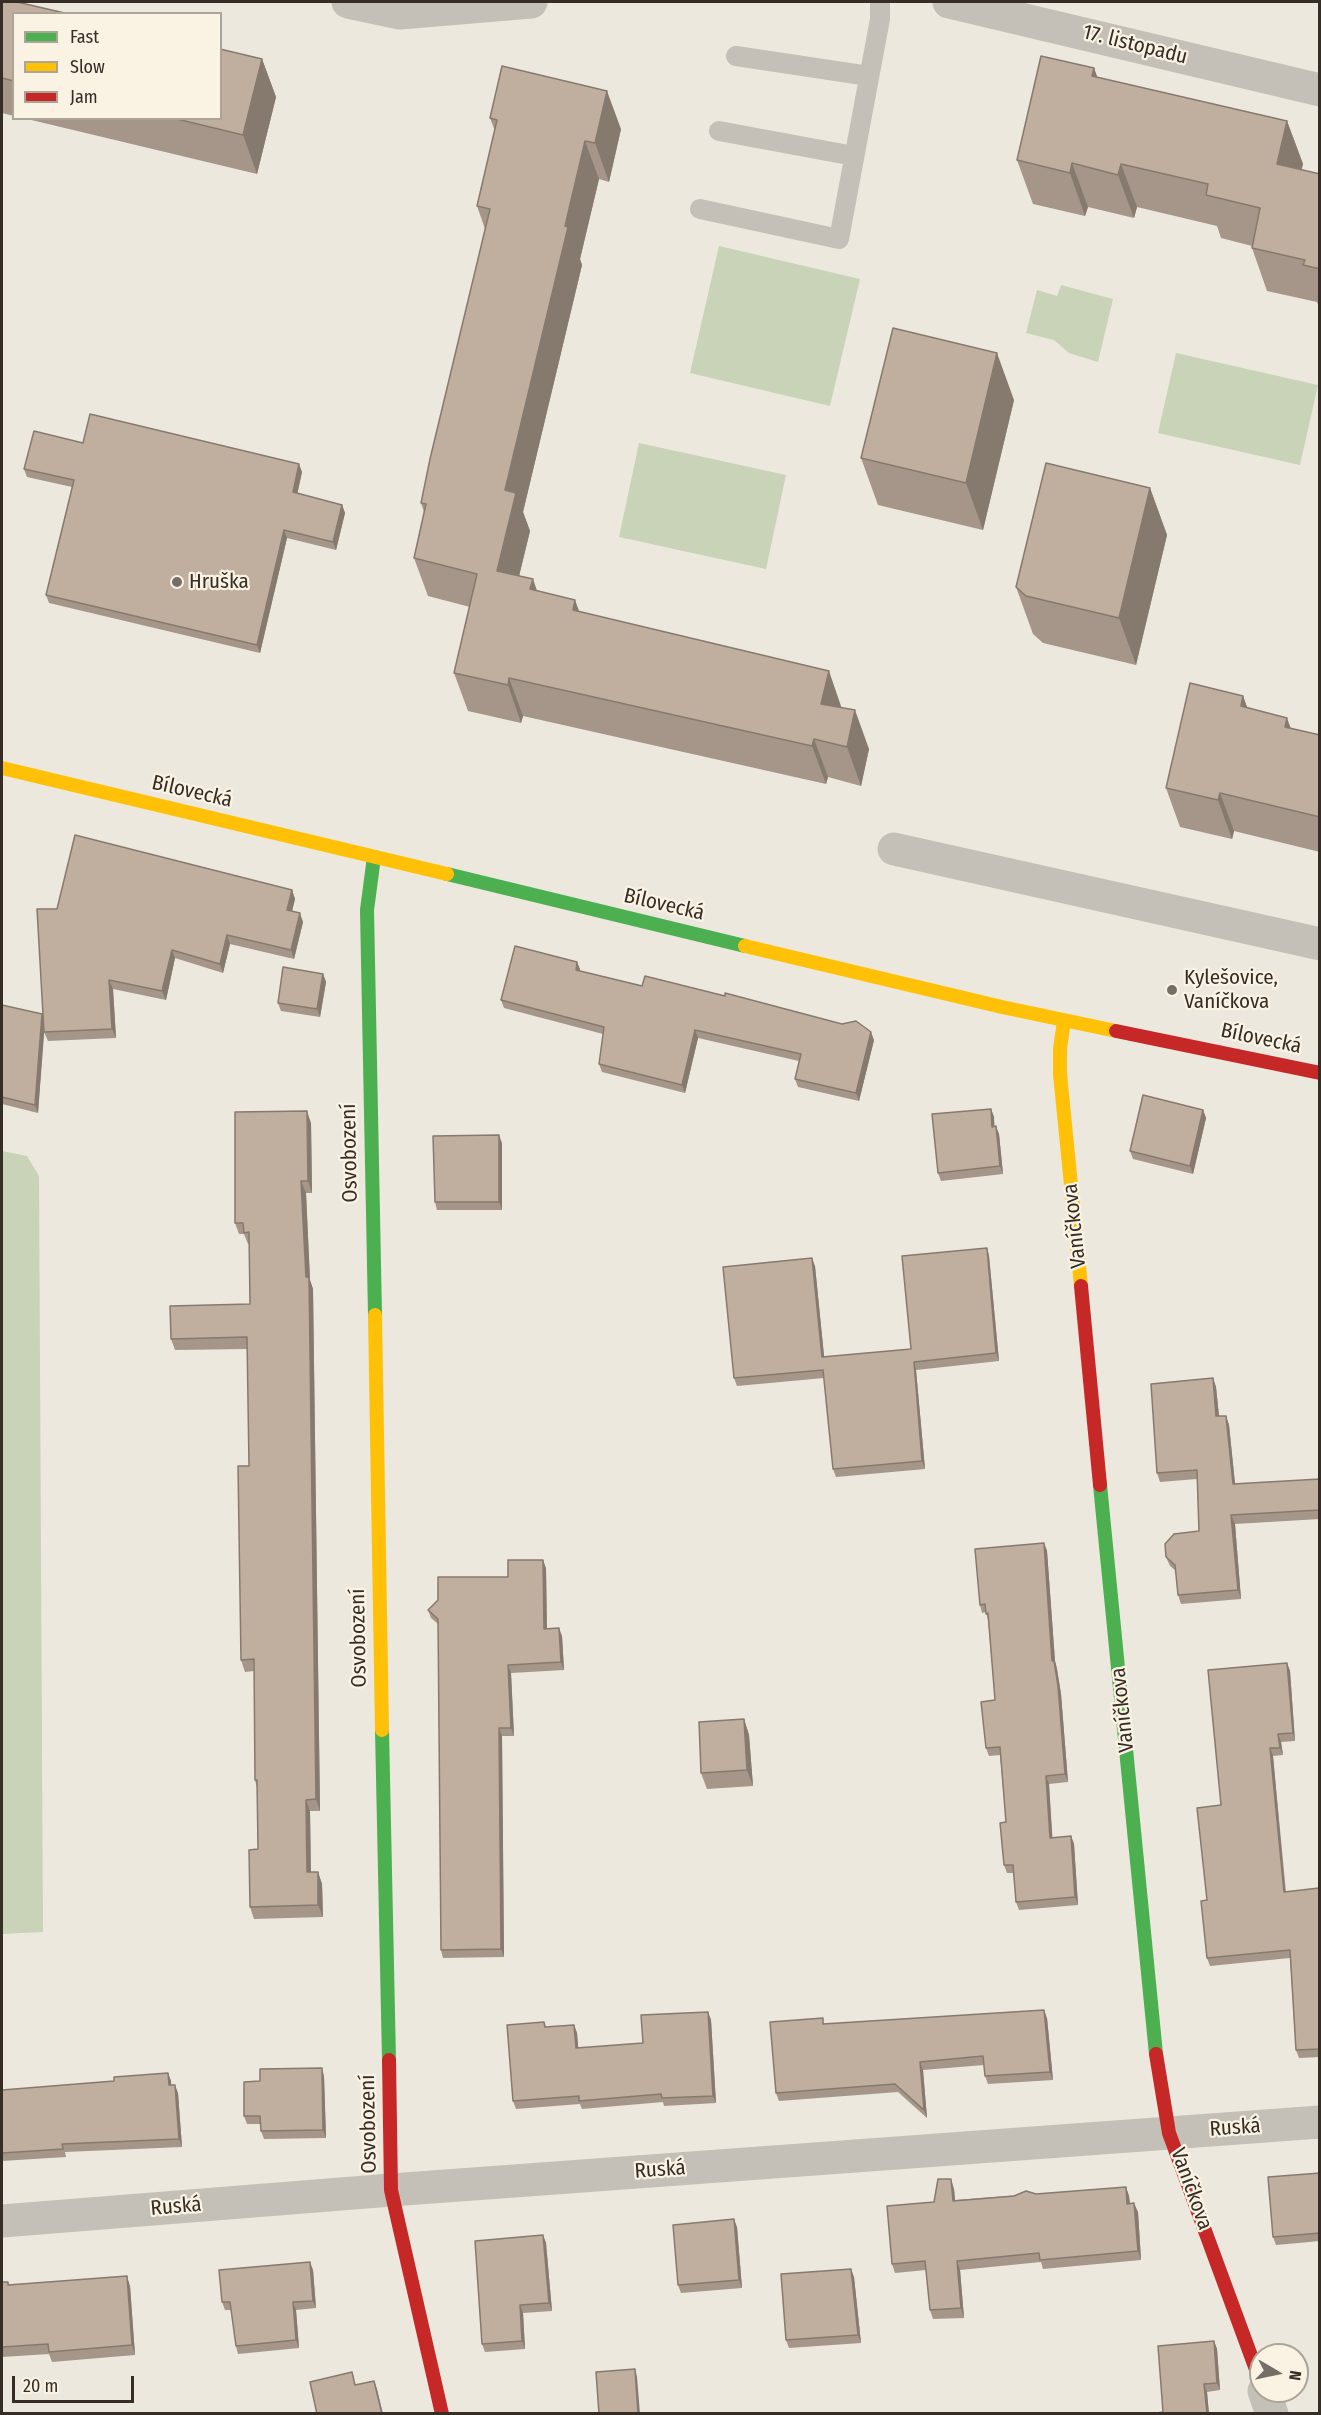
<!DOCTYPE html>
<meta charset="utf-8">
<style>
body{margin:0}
#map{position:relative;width:1321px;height:2415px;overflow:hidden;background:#ece8de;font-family:"Fira Sans Condensed",sans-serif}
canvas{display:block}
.frame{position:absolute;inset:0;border:3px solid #352d26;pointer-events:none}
.legend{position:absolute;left:12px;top:12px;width:210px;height:108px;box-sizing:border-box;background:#faf3e4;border:2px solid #aba498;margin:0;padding:8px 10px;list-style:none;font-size:18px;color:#352d26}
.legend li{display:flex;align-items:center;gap:12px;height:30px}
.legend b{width:30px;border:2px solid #aba498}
.north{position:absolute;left:1249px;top:2343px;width:60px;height:60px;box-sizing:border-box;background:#faf3e4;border:2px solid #aba498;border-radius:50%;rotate:99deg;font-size:16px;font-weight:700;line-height:24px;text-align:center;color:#352d26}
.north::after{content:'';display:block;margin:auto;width:21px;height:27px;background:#756e66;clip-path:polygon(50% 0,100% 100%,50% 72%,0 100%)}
.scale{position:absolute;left:12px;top:2376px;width:122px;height:27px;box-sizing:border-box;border:3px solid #352d26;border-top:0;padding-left:8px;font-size:18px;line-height:21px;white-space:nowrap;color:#352d26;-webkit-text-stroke:4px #faf3e4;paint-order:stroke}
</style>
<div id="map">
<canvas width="1321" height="2415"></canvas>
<div class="frame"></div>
<ul class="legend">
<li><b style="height:8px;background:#4caf50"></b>Fast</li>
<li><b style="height:8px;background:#ffc107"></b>Slow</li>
<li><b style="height:8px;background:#c62828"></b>Jam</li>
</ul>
<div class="north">N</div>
<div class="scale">20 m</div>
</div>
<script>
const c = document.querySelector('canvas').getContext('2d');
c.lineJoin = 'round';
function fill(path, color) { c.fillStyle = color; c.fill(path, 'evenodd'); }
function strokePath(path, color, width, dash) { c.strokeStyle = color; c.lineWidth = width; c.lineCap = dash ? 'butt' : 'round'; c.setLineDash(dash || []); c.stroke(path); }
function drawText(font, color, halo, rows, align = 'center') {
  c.font = font + ' "Fira Sans Condensed",sans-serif'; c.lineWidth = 4.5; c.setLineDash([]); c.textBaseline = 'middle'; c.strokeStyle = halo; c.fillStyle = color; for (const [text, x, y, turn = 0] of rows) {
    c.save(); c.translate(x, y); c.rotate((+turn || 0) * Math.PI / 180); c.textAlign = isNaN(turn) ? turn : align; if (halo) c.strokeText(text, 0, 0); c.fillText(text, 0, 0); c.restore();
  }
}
fill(new Path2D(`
 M 719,246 L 860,279 L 830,406 L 690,373 Z
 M 1061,285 L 1113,299 L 1098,362 L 1069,353 L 1054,340 L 1026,333 L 1037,290 L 1057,296 Z
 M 1176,353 L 1318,385 L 1300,465 L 1158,433 Z
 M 639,443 L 786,475 L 766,569 L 619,537 Z
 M 2,1151 L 27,1156 L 39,1176 L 43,1932 L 2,1934 Z`), '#c9d3b7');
strokePath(new Path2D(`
 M 736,56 L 869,76
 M 719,131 L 854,156
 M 700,209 L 839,239 L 880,19 L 880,2`), '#c5c0b7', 20);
strokePath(new Path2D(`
 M 348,2 L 400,13 L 531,2
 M 949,2 L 1320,90
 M 894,849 L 1320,944
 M 2,2221 L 391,2190 L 1320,2122
 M 1264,2391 L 1272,2414`), '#c5c0b7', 33);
strokePath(new Path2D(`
 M 374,857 L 367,910 L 375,1315
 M 447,874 L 745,946
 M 1100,1485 L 1156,2054
 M 382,1730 L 389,2060`), '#4caf50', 14);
strokePath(new Path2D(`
 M 2,768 L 447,874
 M 745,946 L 1002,1007 L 1116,1031
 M 1064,1021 L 1060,1049 L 1060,1074 L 1081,1286
 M 375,1315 L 382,1730`), '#ffc107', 14);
strokePath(new Path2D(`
 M 1116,1031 L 1320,1073
 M 1081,1286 L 1100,1485
 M 1156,2054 L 1169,2133 L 1261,2383
 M 389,2060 L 391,2190 L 442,2414`), '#c62828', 14);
fill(new Path2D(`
 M 2,2 L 14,14 L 14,116 L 2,113 Z
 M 262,59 L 276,97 L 257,174 L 23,118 L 220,118 Z
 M 1094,68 L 1097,77 L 1287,121 L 1303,164 L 1301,170 L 1320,174 L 1320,309 L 1317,302 L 1267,291 L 1252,248 L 1252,246 L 1221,238 L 1217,226 L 1137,207 L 1134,218 L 1088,207 L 1085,216 L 1033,204 L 1017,160 Z
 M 490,118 L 621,129 L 609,182 L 599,179 L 580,259 L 582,265 L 523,512 L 530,531 L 519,576 L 537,591 L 580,612 L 842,708 L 869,749 L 861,786 L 828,777 L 826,784 L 523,716 L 521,723 L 468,711 L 454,673 L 470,607 L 428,596 L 414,558 L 424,512 L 421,503 L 485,229 L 477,206 L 495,131 Z
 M 1014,400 L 983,530 L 878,505 L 861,458 Z
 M 83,443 L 302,472 L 297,494 L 342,505 L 345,513 L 336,550 L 287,538 L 260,653 L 49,603 L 46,595 L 72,487 L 27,477 L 24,469 Z
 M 1150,488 L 1167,535 L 1136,665 L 1043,643 L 1033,634 L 1016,587 Z
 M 1243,696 L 1247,708 L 1290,728 L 1320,735 L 1320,852 L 1234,831 L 1232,839 L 1180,827 L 1166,788 Z
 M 292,890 L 295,899 L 292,911 L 303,922 L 294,959 L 230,944 L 223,973 L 175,958 L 166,1000 L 113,989 L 116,1038 L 48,1041 L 44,1032 L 44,1028 L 38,1113 L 2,1104 L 2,1005 L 42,1014 L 44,1020 L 57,909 Z
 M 577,962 L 580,971 L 874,1040 L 859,1101 L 798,1087 L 795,1079 L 799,1061 L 698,1038 L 685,1093 L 602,1072 L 599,1064 L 603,1034 L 504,1008 L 501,1000 Z
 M 323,974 L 326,982 L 320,1017 L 281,1011 L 278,1003 Z
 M 991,1109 L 994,1117 L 994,1126 L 999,1134 L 1003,1174 L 941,1181 L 938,1173 Z
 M 1203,1110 L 1206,1118 L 1193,1174 L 1133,1159 L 1130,1151 Z
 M 311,1123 L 312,1193 L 306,1193 L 310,1280 L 313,1289 L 320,1811 L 310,1811 L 311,1872 L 318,1872 L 322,1884 L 323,1917 L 254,1919 L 250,1907 L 258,1849 L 257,1788 L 255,1780 L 254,1671 L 245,1672 L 241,1660 L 249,1466 L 248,1349 L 175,1350 L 171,1339 L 250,1304 L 249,1244 L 248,1244 L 244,1234 L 239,1234 L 235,1223 Z
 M 502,1143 L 502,1210 L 437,1210 L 435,1202 Z
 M 987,1248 L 989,1256 L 999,1361 L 916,1370 L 925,1469 L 836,1477 L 833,1469 L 824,1378 L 737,1386 L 734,1378 L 815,1266 L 824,1357 L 911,1349 Z
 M 1213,1378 L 1216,1387 L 1219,1416 L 1226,1416 L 1229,1425 L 1235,1484 L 1320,1479 L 1320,1519 L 1235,1524 L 1241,1599 L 1181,1604 L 1178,1595 L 1176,1571 L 1170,1566 L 1166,1557 L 1199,1531 L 1197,1479 L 1160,1482 L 1157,1473 Z
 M 1044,1543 L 1047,1551 L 1055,1661 L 1057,1669 L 1061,1694 L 1068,1782 L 1049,1784 L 1052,1838 L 1071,1836 L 1074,1844 L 1078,1905 L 1019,1910 L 1016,1902 L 1014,1873 L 1007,1873 L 1004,1865 L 1006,1822 L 1000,1755 L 989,1756 L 986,1748 L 995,1700 L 988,1620 L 986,1612 L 982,1613 L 980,1605 Z
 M 546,1568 L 547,1629 L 562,1636 L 564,1670 L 511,1673 L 514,1736 L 502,1736 L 504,1957 L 443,1958 L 441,1950 L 438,1624 L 431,1618 L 428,1610 L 508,1577 Z
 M 1287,1663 L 1290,1671 L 1295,1741 L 1281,1742 L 1283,1755 L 1273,1756 L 1286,1892 L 1319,1888 L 1320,1891 L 1320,2057 L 1299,2058 L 1296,2050 L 1290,1958 L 1210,1966 L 1207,1958 L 1207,1900 L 1221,1805 Z
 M 744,1719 L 749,1735 L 753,1786 L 707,1789 L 701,1773 Z
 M 708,2012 L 711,2020 L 716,2103 L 664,2106 L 663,2102 L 582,2109 L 580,2104 L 516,2109 L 513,2101 L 544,2022 L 546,2027 L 574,2025 L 577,2033 L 578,2048 L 643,2043 Z
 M 1047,2018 L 1053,2080 L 988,2084 L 985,2076 L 984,2065 L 923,2070 L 927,2118 L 898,2092 L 779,2101 L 776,2093 L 825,2024 Z
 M 168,2073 L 171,2081 L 171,2085 L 178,2093 L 182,2147 L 65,2152 L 66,2157 L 2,2161 L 2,2090 L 114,2081 Z
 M 324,2076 L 326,2138 L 264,2139 L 261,2131 L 260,2124 L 247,2124 L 244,2116 Z
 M 1320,2173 L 1320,2241 L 1276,2245 L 1273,2237 Z
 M 1126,2187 L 1129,2196 L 1130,2204 L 1138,2212 L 1141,2260 L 1043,2269 L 1041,2262 L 960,2270 L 964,2318 L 933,2319 L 930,2310 L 926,2270 L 895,2273 L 892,2264 L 934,2202 L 954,2189 L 955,2200 Z
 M 737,2227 L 742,2288 L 681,2293 L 678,2285 Z
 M 543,2235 L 546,2243 L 552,2311 L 523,2313 L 525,2349 L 485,2352 L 482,2344 Z
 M 313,2270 L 316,2308 L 296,2310 L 299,2348 L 238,2354 L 236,2346 L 231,2310 L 225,2310 L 222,2302 Z
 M 854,2277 L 861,2343 L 789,2348 L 786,2340 Z
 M 2,2282 L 8,2282 L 9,2285 L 130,2286 L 135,2355 L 52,2362 L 49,2354 L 2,2357 Z
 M 1214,2341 L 1217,2349 L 1220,2390 L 1207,2392 L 1209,2414 L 1150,2414 L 1163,2412 Z`), '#a59689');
fill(new Path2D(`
 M 262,59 L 276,97 L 257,174 L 243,135 Z
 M 1094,68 L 1110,112 L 1092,76 Z
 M 607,91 L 621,129 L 609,182 L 595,143 Z
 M 1287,121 L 1303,164 L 1292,208 L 1277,164 Z
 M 585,141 L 599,179 L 580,259 L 582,265 L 523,512 L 530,531 L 511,609 L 497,571 L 505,490 L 565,226 Z
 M 1072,163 L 1088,207 L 1085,216 L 1070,173 Z
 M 1121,164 L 1137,207 L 1134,218 L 1118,175 Z
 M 997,353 L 1014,400 L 983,530 L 966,483 Z
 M 299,464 L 302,472 L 296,500 L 293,492 Z
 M 1150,488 L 1167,535 L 1136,665 L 1119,618 Z
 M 342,505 L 345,513 L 336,550 L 333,542 Z
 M 284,530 L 287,538 L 260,653 L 257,645 Z
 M 533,579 L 546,617 L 530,589 Z
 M 575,600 L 589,638 L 573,610 Z
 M 829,671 L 842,709 L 821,704 Z
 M 509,678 L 523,716 L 521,723 L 508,685 Z
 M 1243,696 L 1257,734 L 1241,706 Z
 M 855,710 L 869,749 L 861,786 L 847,747 Z
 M 1287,718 L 1301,756 L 1285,727 Z
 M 814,739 L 828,777 L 826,784 L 812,746 Z
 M 1220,793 L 1234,831 L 1232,839 L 1218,800 Z
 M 292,890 L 295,899 L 290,919 L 287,910 Z
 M 300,913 L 303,922 L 294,959 L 291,950 Z
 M 227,935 L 230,944 L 223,973 L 220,964 Z
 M 172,950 L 175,958 L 166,1000 L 162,991 Z
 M 577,962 L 580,969 L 579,978 L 576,970 Z
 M 323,974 L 326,982 L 320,1017 L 317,1009 Z
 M 109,980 L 113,989 L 116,1038 L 112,1029 Z
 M 42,1014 L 45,1022 L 38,1113 L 35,1105 Z
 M 695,1030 L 698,1038 L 685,1093 L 682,1085 Z
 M 871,1032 L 874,1040 L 859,1101 L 856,1093 Z
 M 991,1109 L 994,1117 L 995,1135 L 992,1127 Z
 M 1203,1110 L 1206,1118 L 1193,1174 L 1190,1166 Z
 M 307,1111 L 311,1123 L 312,1193 L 308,1181 Z
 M 996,1126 L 999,1134 L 1003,1174 L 1000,1166 Z
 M 499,1135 L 502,1143 L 502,1210 L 499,1202 Z
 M 301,1181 L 306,1193 L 310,1280 L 313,1289 L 320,1811 L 316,1799 L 306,1277 Z
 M 987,1248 L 989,1256 L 999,1361 L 996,1353 Z
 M 812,1258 L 815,1266 L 825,1365 L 822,1357 Z
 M 914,1362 L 916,1370 L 925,1469 L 922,1461 Z
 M 1213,1378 L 1216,1387 L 1220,1426 L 1216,1416 Z
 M 1226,1416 L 1229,1425 L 1236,1493 L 1233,1484 Z
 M 1231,1515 L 1235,1524 L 1241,1599 L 1238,1590 Z
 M 1044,1543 L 1047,1551 L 1055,1661 L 1057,1669 L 1061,1694 L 1068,1782 L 1065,1774 L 1052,1661 Z
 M 543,1560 L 546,1568 L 547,1637 L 544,1629 Z
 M 559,1628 L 562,1636 L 564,1670 L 561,1662 Z
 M 1287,1663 L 1290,1671 L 1295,1741 L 1293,1733 Z
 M 508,1665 L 511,1673 L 514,1736 L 511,1728 Z
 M 744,1719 L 749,1735 L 753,1786 L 747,1770 Z
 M 499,1728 L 502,1736 L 504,1957 L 501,1949 Z
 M 1278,1734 L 1281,1742 L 1283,1755 L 1280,1748 Z
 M 1270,1748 L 1273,1756 L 1286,1900 L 1284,1892 Z
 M 1046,1776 L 1049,1784 L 1053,1846 L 1050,1838 Z
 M 306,1800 L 310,1811 L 311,1884 L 307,1872 Z
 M 1071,1836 L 1074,1844 L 1078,1905 L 1075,1897 Z
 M 318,1872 L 322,1884 L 323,1917 L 318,1905 Z
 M 1044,2010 L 1047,2018 L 1053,2080 L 1050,2072 Z
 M 708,2012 L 711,2020 L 716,2103 L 713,2096 Z
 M 574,2025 L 577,2033 L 579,2056 L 576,2048 Z
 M 920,2062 L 923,2070 L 927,2118 L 924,2110 Z
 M 322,2068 L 324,2076 L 326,2138 L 323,2130 Z
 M 168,2073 L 171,2081 L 172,2093 L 169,2085 Z
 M 175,2085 L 178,2093 L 182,2147 L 179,2139 Z
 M 951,2179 L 954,2189 L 956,2210 L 953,2201 Z
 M 1126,2187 L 1129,2196 L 1131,2213 L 1127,2204 Z
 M 1134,2203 L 1138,2212 L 1141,2260 L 1138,2251 Z
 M 734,2219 L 737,2227 L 742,2288 L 739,2280 Z
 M 543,2235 L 546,2243 L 552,2311 L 549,2303 Z
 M 957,2261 L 960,2270 L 964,2318 L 961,2308 Z
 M 310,2262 L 313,2270 L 316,2308 L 313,2301 Z
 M 851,2269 L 854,2277 L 861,2343 L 858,2335 Z
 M 127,2276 L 130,2286 L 135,2355 L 132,2345 Z
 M 293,2302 L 296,2310 L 299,2348 L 296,2340 Z
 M 520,2305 L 523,2313 L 525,2349 L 522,2341 Z
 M 1214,2341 L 1217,2349 L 1220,2390 L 1217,2383 Z
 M 635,2369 L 637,2377 L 640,2414 L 638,2414 Z
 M 374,2381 L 377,2389 L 383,2414 L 382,2414 Z
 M 1204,2384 L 1207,2392 L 1209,2414 L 1207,2414 Z`), '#867a6f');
const building = new Path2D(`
 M 2,2 L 17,2 L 69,14 L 14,14 L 14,81 L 2,78 Z
 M 220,49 L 262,59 L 243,135 L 173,118 L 220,118 Z
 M 1041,56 L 1094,68 L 1092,76 L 1287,121 L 1277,164 L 1320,174 L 1320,269 L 1303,265 L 1305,260 L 1252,248 L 1260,208 L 1206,195 L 1208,184 L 1121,164 L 1118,175 L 1072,163 L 1070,173 L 1017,160 Z
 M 502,66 L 607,91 L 595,143 L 585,141 L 565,226 L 568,227 L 505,490 L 516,493 L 497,571 L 533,579 L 530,589 L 575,600 L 573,610 L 829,671 L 821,704 L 855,710 L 847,747 L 814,739 L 812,746 L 509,678 L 508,685 L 454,673 L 477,574 L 414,558 L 426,504 L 421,503 L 430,459 L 490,209 L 477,206 L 497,120 L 490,118 Z
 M 893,328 L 997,353 L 966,483 L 861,458 Z
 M 90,414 L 299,464 L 293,492 L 342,505 L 333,542 L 284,530 L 257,645 L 46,595 L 74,480 L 24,469 L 34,431 L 83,443 Z
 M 1046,463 L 1150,488 L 1119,618 L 1026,596 L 1016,587 Z
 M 1190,683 L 1243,696 L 1241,706 L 1287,718 L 1285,727 L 1320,735 L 1320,817 L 1220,793 L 1218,800 L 1166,788 Z
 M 75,835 L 292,890 L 287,910 L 300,913 L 291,950 L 227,935 L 220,964 L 172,950 L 162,991 L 109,980 L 112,1029 L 44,1032 L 37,909 L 57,909 Z
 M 515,946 L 577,962 L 576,970 L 642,986 L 645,976 L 725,996 L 725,993 L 842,1024 L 856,1021 L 871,1032 L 856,1093 L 795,1079 L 801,1054 L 695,1030 L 682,1085 L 599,1064 L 604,1027 L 501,1000 Z
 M 283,967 L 323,974 L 317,1009 L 278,1003 Z
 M 2,1005 L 42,1014 L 35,1105 L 2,1097 Z
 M 1143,1095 L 1203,1110 L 1190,1166 L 1130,1151 Z
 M 991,1109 L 992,1127 L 996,1126 L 1000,1166 L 938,1173 L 932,1114 Z
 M 307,1111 L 308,1181 L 301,1181 L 306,1277 L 309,1277 L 316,1799 L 306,1800 L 307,1872 L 318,1872 L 318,1905 L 250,1907 L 249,1850 L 258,1849 L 257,1780 L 255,1780 L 254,1659 L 241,1660 L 238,1466 L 249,1466 L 247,1337 L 171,1339 L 170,1306 L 250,1304 L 249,1232 L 244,1233 L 243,1223 L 235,1223 L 235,1112 Z
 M 499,1135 L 499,1202 L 435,1202 L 433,1136 Z
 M 987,1248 L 996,1353 L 914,1362 L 922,1461 L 833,1469 L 823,1370 L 734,1378 L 723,1267 L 812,1258 L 822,1357 L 911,1349 L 902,1256 Z
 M 1213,1378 L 1216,1416 L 1226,1416 L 1233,1484 L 1320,1479 L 1320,1510 L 1231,1515 L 1238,1590 L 1178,1595 L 1175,1565 L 1166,1557 L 1165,1544 L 1174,1534 L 1199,1531 L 1197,1470 L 1157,1473 L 1151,1384 Z
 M 1044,1543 L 1052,1661 L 1054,1661 L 1058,1686 L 1065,1774 L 1046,1776 L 1050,1838 L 1071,1836 L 1075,1897 L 1016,1902 L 1013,1865 L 1004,1865 L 1000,1823 L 1006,1822 L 1000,1747 L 986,1748 L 981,1702 L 995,1700 L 988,1613 L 986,1614 L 985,1604 L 980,1605 L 975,1549 Z
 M 508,1560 L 543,1560 L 544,1629 L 559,1628 L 561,1662 L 508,1665 L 511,1728 L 499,1728 L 501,1949 L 441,1950 L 438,1619 L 428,1610 L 438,1600 L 438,1577 L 508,1577 Z
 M 1287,1663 L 1293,1733 L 1278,1734 L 1280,1748 L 1270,1748 L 1284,1892 L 1319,1888 L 1320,1897 L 1320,2049 L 1296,2050 L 1290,1950 L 1207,1958 L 1201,1901 L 1207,1900 L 1197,1808 L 1221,1805 L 1208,1670 Z
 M 744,1719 L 747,1770 L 701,1773 L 699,1722 Z
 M 1044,2010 L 1050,2072 L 985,2076 L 983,2056 L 920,2062 L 924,2110 L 895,2084 L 776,2093 L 770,2022 L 823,2018 L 823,2024 Z
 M 708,2012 L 713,2096 L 662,2098 L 661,2094 L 579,2101 L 579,2096 L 513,2101 L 507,2025 L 544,2022 L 545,2027 L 574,2025 L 576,2048 L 643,2043 L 641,2015 Z
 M 322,2068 L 323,2130 L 261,2131 L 260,2116 L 244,2116 L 244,2082 L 260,2081 L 260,2069 Z
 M 168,2073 L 169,2085 L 175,2085 L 179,2139 L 62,2144 L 63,2149 L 2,2153 L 2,2090 L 114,2081 L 114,2077 Z
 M 1320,2173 L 1320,2233 L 1273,2237 L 1268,2177 Z
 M 938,2179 L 951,2179 L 953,2201 L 1014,2196 L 1026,2191 L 1036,2194 L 1126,2187 L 1127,2204 L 1134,2203 L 1138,2251 L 1040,2260 L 1039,2253 L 957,2261 L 961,2308 L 930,2310 L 925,2261 L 892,2264 L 887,2206 L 934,2202 Z
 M 734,2219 L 739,2280 L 678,2285 L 673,2225 Z
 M 543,2235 L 549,2303 L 520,2305 L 522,2341 L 482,2344 L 475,2241 Z
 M 310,2262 L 313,2301 L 293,2302 L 296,2340 L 236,2346 L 230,2302 L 222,2302 L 219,2270 Z
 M 851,2269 L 858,2335 L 786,2340 L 781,2274 Z
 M 127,2276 L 132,2345 L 49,2352 L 48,2344 L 2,2347 L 2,2282 L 8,2282 L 8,2285 Z
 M 1214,2341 L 1217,2383 L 1204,2384 L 1207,2414 L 1150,2414 L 1163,2412 L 1158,2346 Z
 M 635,2369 L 638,2414 L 599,2414 L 596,2372 Z
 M 352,2372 L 355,2385 L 374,2381 L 382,2414 L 317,2414 L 310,2382 Z`);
fill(building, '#c0ae9f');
strokePath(building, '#867a6f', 1.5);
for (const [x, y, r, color] of [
 [177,582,6,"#756e66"],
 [1172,990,6,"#756e66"]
]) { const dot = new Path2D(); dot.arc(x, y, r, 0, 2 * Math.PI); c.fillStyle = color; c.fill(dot); strokePath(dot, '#faf3e4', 2); }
drawText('21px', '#352d26', '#faf3e4', [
 ["17. listopadu",1135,45,14],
 ["Bílovecká",192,792,13],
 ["Bílovecká",664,905,13],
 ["Bílovecká",1261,1039,12],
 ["Osvobození",350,1153,-91],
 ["Vaníčkova",1075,1226,-96],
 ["Osvobození",359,1638,-91],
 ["Vaníčkova",1123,1710,-96],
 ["Osvobození",369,2124,-91],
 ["Ruská",1235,2128,-4],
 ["Ruská",660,2170,-4],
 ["Vaníčkova",1191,2189,70],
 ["Ruská",176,2207,-5]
]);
drawText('21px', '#352d26', '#faf3e4', [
 ["Hruška",189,582],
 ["Kylešovice,",1184,978],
 ["Vaníčkova",1184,1002]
], 'left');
</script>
